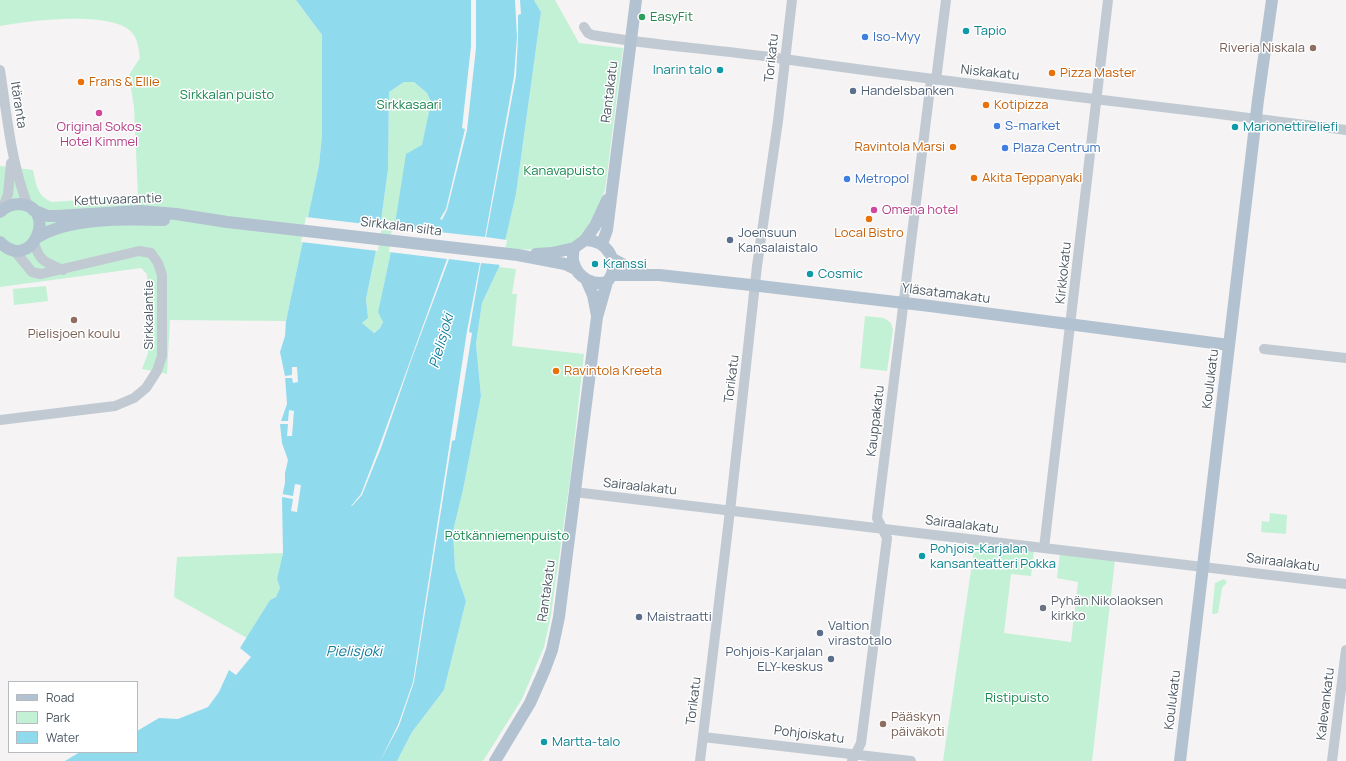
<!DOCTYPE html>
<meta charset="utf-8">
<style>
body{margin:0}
#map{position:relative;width:1346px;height:761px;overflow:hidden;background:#f5f3f3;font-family:Manrope,sans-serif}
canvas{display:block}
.legend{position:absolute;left:8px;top:681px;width:130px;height:72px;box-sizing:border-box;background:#fff;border:1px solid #b7bbc0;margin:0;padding:5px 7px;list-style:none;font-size:12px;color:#4a5661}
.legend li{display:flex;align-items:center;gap:8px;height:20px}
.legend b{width:20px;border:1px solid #b7bbc0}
</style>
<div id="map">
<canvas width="1346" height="761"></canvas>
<ul class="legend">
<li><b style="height:5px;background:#b3c2d1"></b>Road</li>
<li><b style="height:11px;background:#c3f1d5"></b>Park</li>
<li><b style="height:11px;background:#90daee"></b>Water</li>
</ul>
</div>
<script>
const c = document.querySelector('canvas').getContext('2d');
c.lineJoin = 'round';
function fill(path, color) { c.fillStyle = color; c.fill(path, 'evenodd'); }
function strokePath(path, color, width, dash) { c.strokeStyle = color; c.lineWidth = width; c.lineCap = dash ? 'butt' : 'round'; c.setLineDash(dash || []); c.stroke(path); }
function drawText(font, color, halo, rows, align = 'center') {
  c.font = font + ' Manrope,sans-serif'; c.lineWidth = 3; c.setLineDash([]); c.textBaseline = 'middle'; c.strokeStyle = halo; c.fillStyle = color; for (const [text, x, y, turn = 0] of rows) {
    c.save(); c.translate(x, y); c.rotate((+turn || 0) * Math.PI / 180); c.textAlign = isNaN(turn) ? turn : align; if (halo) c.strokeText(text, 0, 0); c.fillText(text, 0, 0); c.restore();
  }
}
fill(new Path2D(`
 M 0,0 L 296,0 L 322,35 L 322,135 L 319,165 L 286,321 L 170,320 L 167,374 L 142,369 L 148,353 L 147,274 L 141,268 L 0,287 L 0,166 L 33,170 C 36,184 37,196 52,202 L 138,196 L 134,107 L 129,75 L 140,58 C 139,51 138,42 135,37 C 122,8 26,21 0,26 Z
 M 534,0 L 555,0 L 579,43 L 623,48 L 605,190 L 586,232 L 572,243 L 548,250 L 503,249 L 516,194 L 541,12 Z
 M 404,82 L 414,82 L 427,93 L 431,102 L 422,146 L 390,256 L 378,312 L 383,321 L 380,328 L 373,333 L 362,323 L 368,318 L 366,299 L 379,236 L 388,169 L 389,92 Z
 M 499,267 L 516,269 L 512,294 L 517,294 L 512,346 L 584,354 L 570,479 L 551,615 L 544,647 L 522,699 L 483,761 L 397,761 L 412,732 L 444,690 L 466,601 L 455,569 L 453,531 L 463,490 L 481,396 L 476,344 L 482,303 Z
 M 46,286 L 48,301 L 14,305 L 13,289 Z
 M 865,316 L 884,318 L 891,323 L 893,330 L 887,371 L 860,368 Z
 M 1270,513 L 1287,515 L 1286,534 L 1261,532 L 1262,521 L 1269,522 Z
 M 975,543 L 1034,550 L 1031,576 L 1011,574 L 1004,633 L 1071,642 L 1078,582 L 1057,578 L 1060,553 L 1115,560 L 1092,761 L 943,761 Z
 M 283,553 L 277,579 L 280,588 L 276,597 L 270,600 L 247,638 L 174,597 L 177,557 Z
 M 1224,579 L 1227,582 L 1222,588 L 1218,613 L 1214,614 L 1212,613 L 1215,583 Z`), '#c3f1d5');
fill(new Path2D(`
 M 296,0 L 534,0 L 541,12 L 516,194 L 499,267 L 482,303 L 476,344 L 481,396 L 463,490 L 453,531 L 455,569 L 466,601 L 444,690 L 412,732 L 397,761 L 65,761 L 80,752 L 137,752 L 137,731 L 159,718 L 178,719 L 208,707 L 219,692 L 229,670 L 236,675 L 251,657 L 240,648 L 270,600 L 276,597 L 280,588 L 277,579 L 283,553 L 282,497 L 285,483 L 285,473 L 288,460 L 282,443 L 280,424 L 287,404 L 285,376 L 280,352 L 285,336 L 286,321 L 319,165 L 322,135 L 322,35 ZM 404,82 L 414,82 L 427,93 L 431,102 L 422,145 L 406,154 L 390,256 L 378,312 L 383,322 L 380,328 L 374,333 L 362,323 L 368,318 L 366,299 L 379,236 L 388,169 L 389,92 Z`), '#90daee');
fill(new Path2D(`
 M 471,0 L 476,0 L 476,48 L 467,130 L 447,210 L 442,220 L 440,219 L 446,209 L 465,129 L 462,128 L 471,46 Z
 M 515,0 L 520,0 L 521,14 L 518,15 L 518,38 L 516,76 L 486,237 L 507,240 L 502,265 L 481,263 L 469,332 L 472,333 L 455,440 L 452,441 L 414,682 L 399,726 L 380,761 L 398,725 L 413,682 L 467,331 L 480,263 L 449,259 L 412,358 L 381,448 L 362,495 L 352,506 L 351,506 L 361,494 L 379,447 L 447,259 L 389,252 L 392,227 L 485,237 L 514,76 L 517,37 Z
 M 306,217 L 382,226 L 378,251 L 301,242 Z
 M 292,367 L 297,367 L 298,382 L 293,383 L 292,378 L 285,378 L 285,376 L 292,375 Z
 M 289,410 L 294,411 L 292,436 L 287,436 L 288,424 L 280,424 L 280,421 L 288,421 Z
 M 295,484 L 301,485 L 297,512 L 291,511 L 293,499 L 282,497 L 282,494 L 293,496 Z`), '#f5f3f3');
strokePath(new Path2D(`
 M 584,27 L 588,33 L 592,35 C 651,45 711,49 770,57 C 962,85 1154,105 1346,130
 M 0,70 C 7,116 11,163 28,206
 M 936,80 L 946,0
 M 2,210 L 8,194 L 11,163
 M 34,243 C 40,262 45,262 63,270
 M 1264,349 L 1346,358
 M 0,420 L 115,406 L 134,398 L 146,388 L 157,371 L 162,356 L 162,275 L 158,263 L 151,253 L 139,251 L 41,274 L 32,272 L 14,250
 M 574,492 L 1346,584
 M 1044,548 L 1108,0
 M 703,737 L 911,761
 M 700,761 L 731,502 L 757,266 L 778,121 L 792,0
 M 852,761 L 861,743 L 887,538 L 877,518 L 931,80
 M 1332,761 L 1346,650`), '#c1cad2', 10);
strokePath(new Path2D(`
 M 33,210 L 48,216 L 56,216 L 140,211 L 176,214 L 227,222 L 518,255 L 565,264 L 577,270
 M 0,212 C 5,207 12,204 19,204 C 60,206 32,275 0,242
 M 38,237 C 70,217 128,219 164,220
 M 585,240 C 608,240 622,264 607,282 C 594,286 578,278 574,264 C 572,259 573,253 574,248 Z
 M 585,240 L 595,226 L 607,200
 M 602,244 L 607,230 L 636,0
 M 536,254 L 552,253 L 574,248
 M 613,259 L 628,267 L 642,271
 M 612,275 L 659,275 L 751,285 L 930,306 L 1229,345
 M 586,279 L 593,295 L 597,316
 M 495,761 L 530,703 L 545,669 L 552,650 L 559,617 L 597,317 L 607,282
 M 1180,761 L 1258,100 L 1272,0`), '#b3c2d1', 12);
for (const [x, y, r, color] of [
 [642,17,4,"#2e9e5b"],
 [966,31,4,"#0f9aa8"],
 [865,37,4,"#3f7fe0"],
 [1313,48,4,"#8d6e63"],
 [720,70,4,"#0f9aa8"],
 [1052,73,4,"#e8710a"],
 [81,82,4,"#e8710a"],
 [853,91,4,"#5c6f8a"],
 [986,105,4,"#e8710a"],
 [99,113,4,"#d1479c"],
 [997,126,4,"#3f7fe0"],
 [1235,127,4,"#0f9aa8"],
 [953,147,4,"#e8710a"],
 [1005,148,4,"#3f7fe0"],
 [974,178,4,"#e8710a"],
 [847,179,4,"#3f7fe0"],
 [874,210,4,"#d1479c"],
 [869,219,4,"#e8710a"],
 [730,240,4,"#5c6f8a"],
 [595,264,4,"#0f9aa8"],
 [810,274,4,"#0f9aa8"],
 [74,320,4,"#8d6e63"],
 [556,371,4,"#e8710a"],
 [922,556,4,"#0f9aa8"],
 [1043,608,4,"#6b7280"],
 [639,617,4,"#5c6f8a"],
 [820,633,4,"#5c6f8a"],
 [831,659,4,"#5c6f8a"],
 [883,724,4,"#8d6e63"],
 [544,742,4,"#0f9aa8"]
]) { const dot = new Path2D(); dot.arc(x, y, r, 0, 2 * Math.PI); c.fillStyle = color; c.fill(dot); strokePath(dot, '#fff', 1.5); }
drawText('13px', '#27864d', '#fff', [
 ["EasyFit",650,17]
], 'left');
drawText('13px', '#0d838f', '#fff', [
 ["Tapio",974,31],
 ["Inarin talo",712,70,"right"],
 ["Marionettireliefi",1243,127],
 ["Kranssi",603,264],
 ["Cosmic",818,274],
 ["Pohjois-Karjalan",930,549],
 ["kansanteatteri Pokka",930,564],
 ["Martta-talo",552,742]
], 'left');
drawText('13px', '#366cbe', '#fff', [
 ["Iso-Myy",873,37],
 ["S-market",1005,126],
 ["Plaza Centrum",1013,148],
 ["Metropol",855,179]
], 'left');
drawText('13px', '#785e54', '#fff', [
 ["Riveria Niskala",1305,48],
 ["Pielisjoen koulu",74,334,"center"],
 ["Pääskyn",891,717,"left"],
 ["päiväkoti",891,732,"left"]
], 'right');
drawText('13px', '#4a5661', '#fff', [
 ["Torikatu",772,58,-84],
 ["Niskakatu",990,73,6],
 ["Rantakatu",610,92,-83],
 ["Itäranta",18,105,81],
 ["Kettuvaarantie",118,200,-2],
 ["Sirkkalan silta",401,227,7],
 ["Kirkkokatu",1064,273,-84],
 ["Yläsatamakatu",946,294,7],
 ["Sirkkalantie",149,315,-90],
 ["Torikatu",732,379,-83],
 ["Koulukatu",1211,379,-83],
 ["Kauppakatu",876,421,-83],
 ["Sairaalakatu",640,487,6],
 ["Sairaalakatu",962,525,7],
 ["Sairaalakatu",1283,563,7],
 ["Rantakatu",547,591,-82],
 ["Koulukatu",1173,700,-83],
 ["Torikatu",694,701,-83],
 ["Kalevankatu",1326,704,-83],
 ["Pohjoiskatu",809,735,7]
]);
drawText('13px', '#c56008', '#fff', [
 ["Pizza Master",1060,73],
 ["Frans & Ellie",89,82],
 ["Kotipizza",994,105],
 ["Ravintola Marsi",945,147,"right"],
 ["Akita Teppanyaki",982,178],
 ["Local Bistro",869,233,"center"],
 ["Ravintola Kreeta",564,371]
], 'left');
drawText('13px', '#4e5e75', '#fff', [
 ["Handelsbanken",861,91],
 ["Joensuun",738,233],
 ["Kansalaistalo",738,248],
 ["Maistraatti",647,617],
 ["Valtion",828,626],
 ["virastotalo",828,641],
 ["Pohjois-Karjalan",823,652,"right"],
 ["ELY-keskus",823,667,"right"]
], 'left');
drawText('13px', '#17864f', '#fff', [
 ["Sirkkalan puisto",227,95],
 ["Sirkkasaari",409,105],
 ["Kanavapuisto",564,171],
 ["Pötkänniemenpuisto",507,536],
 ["Ristipuisto",1017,698]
]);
drawText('13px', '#b23c85', '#fff', [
 ["Original Sokos",99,127],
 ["Hotel Kimmel",99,142],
 ["Omena hotel",882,210,"left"]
]);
drawText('13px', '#5b616d', '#fff', [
 ["Pyhän Nikolaoksen",1051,601],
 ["kirkko",1051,616]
], 'left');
drawText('italic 14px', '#0c7c9b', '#fff', [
 ["Pielisjoki",442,341,-74],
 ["Pielisjoki",354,652]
]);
</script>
